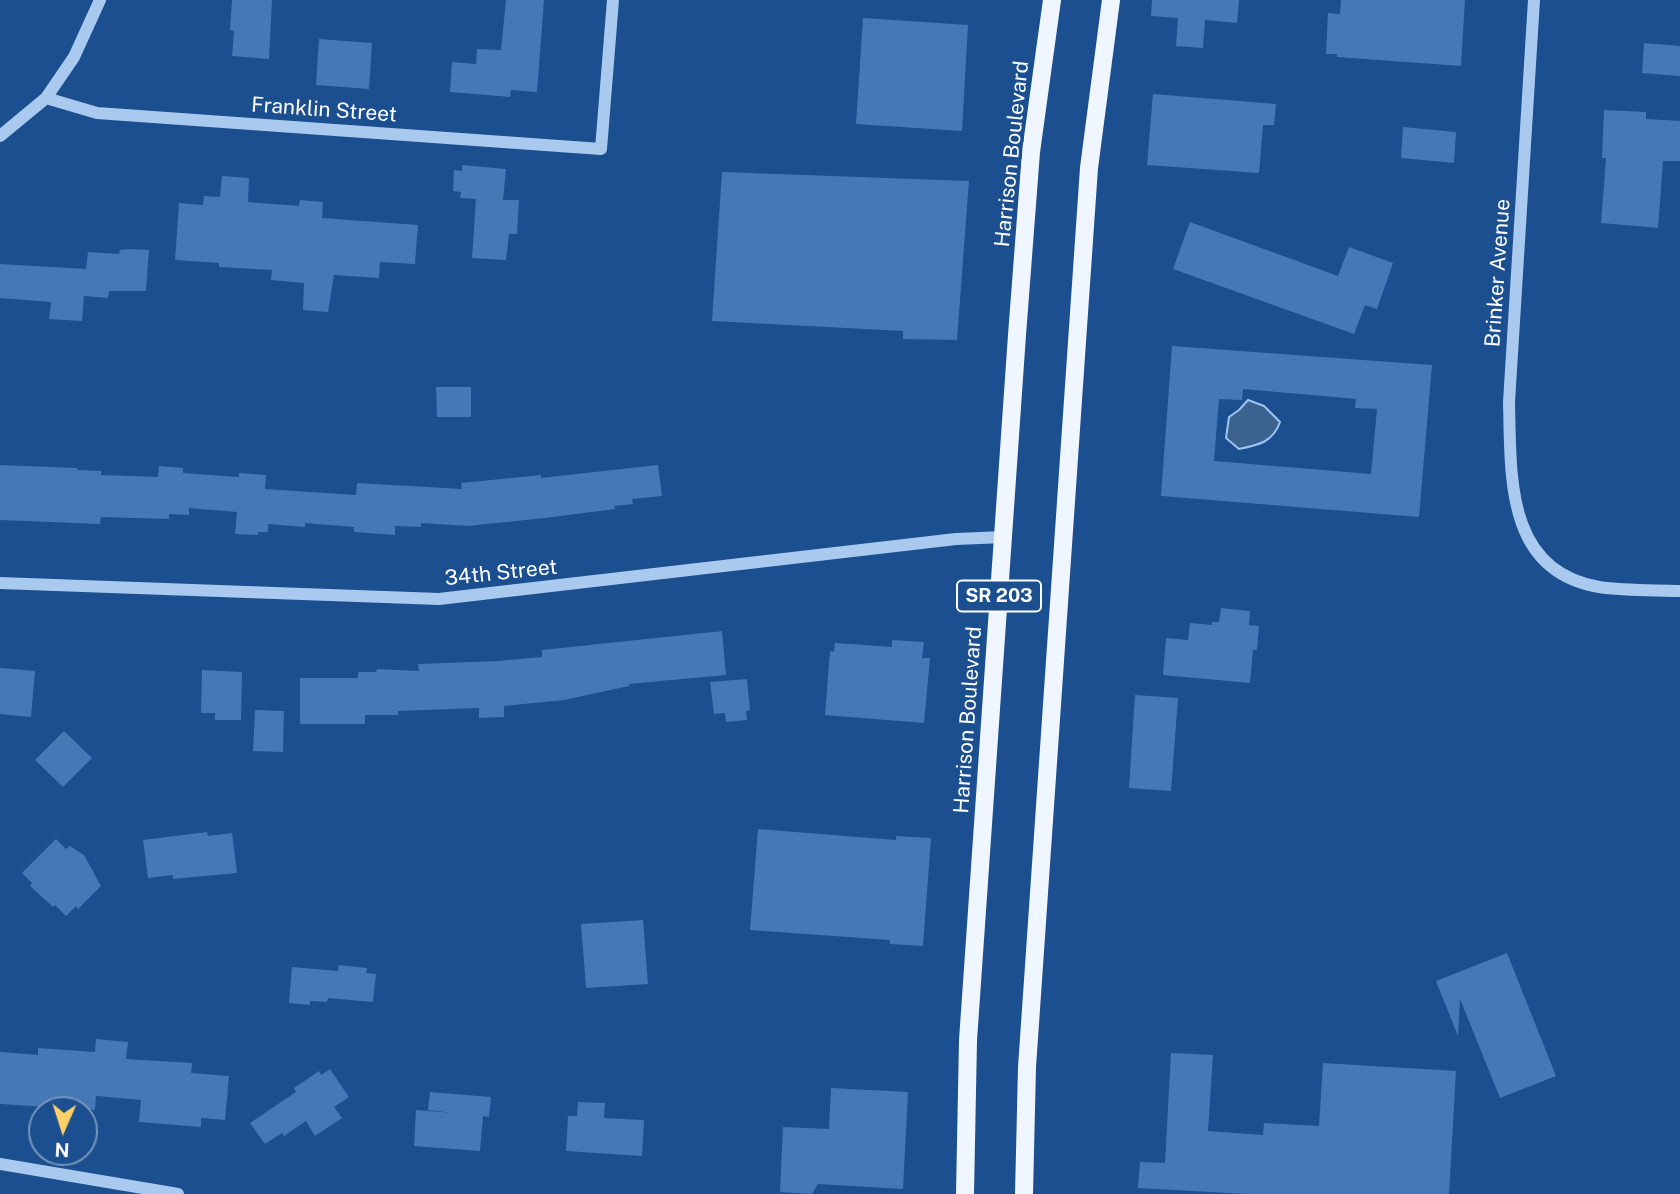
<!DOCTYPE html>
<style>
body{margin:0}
#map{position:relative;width:1680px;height:1194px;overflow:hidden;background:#1b4f8f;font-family:"Public Sans",sans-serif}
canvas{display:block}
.north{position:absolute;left:28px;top:1096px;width:70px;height:70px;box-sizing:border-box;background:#1b4f8f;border:2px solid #7695bc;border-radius:50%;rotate:183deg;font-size:19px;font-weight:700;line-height:28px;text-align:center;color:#fff}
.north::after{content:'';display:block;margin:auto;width:24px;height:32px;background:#ffd166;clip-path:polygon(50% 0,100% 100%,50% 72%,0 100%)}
</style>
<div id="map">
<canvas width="1680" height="1194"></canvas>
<div class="north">N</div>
</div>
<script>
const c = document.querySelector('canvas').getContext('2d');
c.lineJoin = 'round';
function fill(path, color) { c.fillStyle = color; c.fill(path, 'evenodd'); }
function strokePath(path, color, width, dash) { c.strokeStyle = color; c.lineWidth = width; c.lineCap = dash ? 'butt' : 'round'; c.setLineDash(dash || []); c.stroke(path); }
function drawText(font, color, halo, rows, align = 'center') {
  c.font = font + ' "Public Sans",sans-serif'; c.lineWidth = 7; c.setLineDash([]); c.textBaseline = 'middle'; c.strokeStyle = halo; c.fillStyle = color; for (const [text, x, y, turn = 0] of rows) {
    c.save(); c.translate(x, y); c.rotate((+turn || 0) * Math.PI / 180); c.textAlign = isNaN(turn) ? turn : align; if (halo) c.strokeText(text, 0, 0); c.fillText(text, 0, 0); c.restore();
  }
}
const water = new Path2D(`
 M 1248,400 L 1264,406 L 1280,422 C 1273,442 1259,445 1239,449 L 1226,438 L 1229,417 L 1239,410 Z`);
fill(water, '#3c6290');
strokePath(water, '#9cc4f0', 2);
fill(new Path2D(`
 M 232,0 L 272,0 L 269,59 L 232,56 L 234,31 L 230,30 Z
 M 506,0 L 544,0 L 537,92 L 511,90 L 510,97 L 450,92 L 452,62 L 476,64 L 477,49 L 501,50 Z
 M 1152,0 L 1239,0 L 1237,23 L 1205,20 L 1203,48 L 1176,46 L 1178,18 L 1151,16 Z
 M 1341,0 L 1465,0 L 1461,66 L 1337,57 L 1337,54 L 1326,54 L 1328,13 L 1340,14 Z
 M 863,18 L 968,25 L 962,131 L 856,124 Z
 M 319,39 L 372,43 L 369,89 L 316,85 Z
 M 1644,43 L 1680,46 L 1680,76 L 1642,73 Z
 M 1153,94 L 1276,104 L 1274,125 L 1263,125 L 1259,173 L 1147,165 Z
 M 1604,110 L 1646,112 L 1646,119 L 1680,121 L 1680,161 L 1663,161 L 1658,228 L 1601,223 L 1606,158 L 1602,158 Z
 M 1403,127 L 1456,132 L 1454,163 L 1401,158 Z
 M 462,165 L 506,169 L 503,200 L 519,200 L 517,234 L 509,234 L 506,260 L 472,258 L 476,199 L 460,198 L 461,192 L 453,191 L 454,170 L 462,171 Z
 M 722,172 L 969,181 L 957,340 L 903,339 L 903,331 L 712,321 Z
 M 222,176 L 249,178 L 248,202 L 299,206 L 300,200 L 323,202 L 322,218 L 418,225 L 415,264 L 380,262 L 379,278 L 334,275 L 328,312 L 303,310 L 304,283 L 271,280 L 272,270 L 219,267 L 219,263 L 175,260 L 179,203 L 203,205 L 204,196 L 220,197 Z
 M 1190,222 L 1338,276 L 1349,247 L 1393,263 L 1377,309 L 1365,305 L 1354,334 L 1173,269 Z
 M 129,249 L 149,250 L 146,291 L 109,291 L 108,298 L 84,296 L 82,321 L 49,319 L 51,302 L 0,298 L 0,264 L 86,269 L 88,252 L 119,254 L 120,250 Z
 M 1172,346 L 1432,365 L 1419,517 L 1161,496 ZM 1243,389 L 1356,399 L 1355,408 L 1377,409 L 1371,474 L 1214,461 L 1219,399 L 1242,400 Z
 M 436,387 L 471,387 L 471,417 L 437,417 Z
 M 0,465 L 77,468 L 77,470 L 101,471 L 101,475 L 158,477 L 159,466 L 183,468 L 183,473 L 239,477 L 239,473 L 266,475 L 265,489 L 356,495 L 357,483 L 462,489 L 461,483 L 541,475 L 541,478 L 658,465 L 662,496 L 632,499 L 633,504 L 614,506 L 615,509 L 545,518 L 468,526 L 421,523 L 421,527 L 395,526 L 395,535 L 354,532 L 354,527 L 305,523 L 305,527 L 268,524 L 268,532 L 258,532 L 258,535 L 235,534 L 237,512 L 189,508 L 189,515 L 169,514 L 169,519 L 101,517 L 100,524 L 0,520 Z
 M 1221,608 L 1250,611 L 1249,625 L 1259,626 L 1257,650 L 1253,650 L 1250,683 L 1163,675 L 1166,638 L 1188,640 L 1190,623 L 1212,625 L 1212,622 L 1219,622 Z
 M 722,631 L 726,675 L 629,684 L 629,686 L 564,700 L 504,706 L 504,717 L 479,718 L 479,708 L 398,711 L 398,715 L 365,715 L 365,724 L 300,724 L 300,678 L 358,678 L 358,672 L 376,672 L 377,669 L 419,671 L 418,664 L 498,661 L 542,657 L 542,650 Z
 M 892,640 L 924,642 L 922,658 L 930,658 L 924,723 L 825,715 L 830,651 L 834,652 L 835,643 L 892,647 Z
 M 0,668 L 35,671 L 31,717 L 0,714 Z
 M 202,670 L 242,672 L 241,720 L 215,720 L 215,713 L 201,713 Z
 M 747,679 L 750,710 L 746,711 L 747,720 L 726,722 L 725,713 L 714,714 L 710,682 Z
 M 1135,695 L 1178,698 L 1171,791 L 1129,788 Z
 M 255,710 L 284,711 L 283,752 L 253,751 Z
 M 64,731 L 92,758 L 63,787 L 35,760 Z
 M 758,829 L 896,840 L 896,836 L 931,838 L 923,946 L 890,944 L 890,940 L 750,930 Z
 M 207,832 L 208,836 L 232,833 L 237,873 L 173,879 L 173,875 L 148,878 L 143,840 Z
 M 56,839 L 66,849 L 70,846 L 84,855 L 101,886 L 78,909 L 76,906 L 66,916 L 55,905 L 53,907 L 30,886 L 32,883 L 22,873 Z
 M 643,920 L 648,984 L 586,988 L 581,924 Z
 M 1507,953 L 1556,1076 L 1500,1098 L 1460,999 L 1458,1036 L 1436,981 Z
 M 339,965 L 367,968 L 366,973 L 376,974 L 373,1002 L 328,998 L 327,1002 L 310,1001 L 310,1005 L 289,1003 L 292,967 L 338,971 Z
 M 96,1039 L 128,1042 L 126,1059 L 192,1063 L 191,1073 L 229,1076 L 225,1120 L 201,1118 L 201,1127 L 139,1122 L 141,1100 L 96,1096 L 95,1110 L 0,1104 L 0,1052 L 38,1055 L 38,1048 L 95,1052 Z
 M 1171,1053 L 1213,1055 L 1208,1131 L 1263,1135 L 1264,1123 L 1319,1126 L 1323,1063 L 1456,1071 L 1449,1194 L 1247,1194 L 1138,1188 L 1140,1162 L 1165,1163 Z
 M 330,1069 L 349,1097 L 334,1107 L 342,1118 L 315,1136 L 306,1121 L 284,1136 L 282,1133 L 265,1144 L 250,1123 L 296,1092 L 294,1088 L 319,1071 L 321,1075 Z
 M 831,1088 L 908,1092 L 903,1189 L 818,1184 L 812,1194 L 780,1192 L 783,1127 L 829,1129 Z
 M 430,1092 L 491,1097 L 489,1117 L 483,1116 L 480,1151 L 414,1146 L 416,1110 L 454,1113 L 428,1110 Z
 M 578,1102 L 605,1103 L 604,1118 L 644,1120 L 642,1156 L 566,1151 L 568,1116 L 577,1116 Z`), '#4478b7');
strokePath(new Path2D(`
 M 1534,0 L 1509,402 C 1511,476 1505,571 1599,587 C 1625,591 1653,590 1680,591
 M 46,98 L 97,113 L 601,149 L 613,0
 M 0,136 L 46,98 L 74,57 L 100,0
 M 0,583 L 439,599 L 956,539 L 1004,537
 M 0,1164 L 178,1194`), '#a9c9ee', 12);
strokePath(new Path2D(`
 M 965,1194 L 968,1040 L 1017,335 L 1031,152 L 1052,0
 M 1024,1194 L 1027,1067 L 1089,168 L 1111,0`), '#f0f6ff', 18);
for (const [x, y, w] of [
 [999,596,84]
]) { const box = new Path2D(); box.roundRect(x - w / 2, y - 15.5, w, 31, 5); c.fillStyle = '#1b4f8f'; c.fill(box); strokePath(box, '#fff', 2); }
drawText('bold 19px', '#fff', null, [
 ["SR 203",999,596]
]);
drawText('21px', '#fff', '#1b4f8f', [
 ["Franklin Street",324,110,4],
 ["Harrison Boulevard",1012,154,-84],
 ["Brinker Avenue",1498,273,-86],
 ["34th Street",501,573,-6],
 ["Harrison Boulevard",968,720,-86]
]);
</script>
